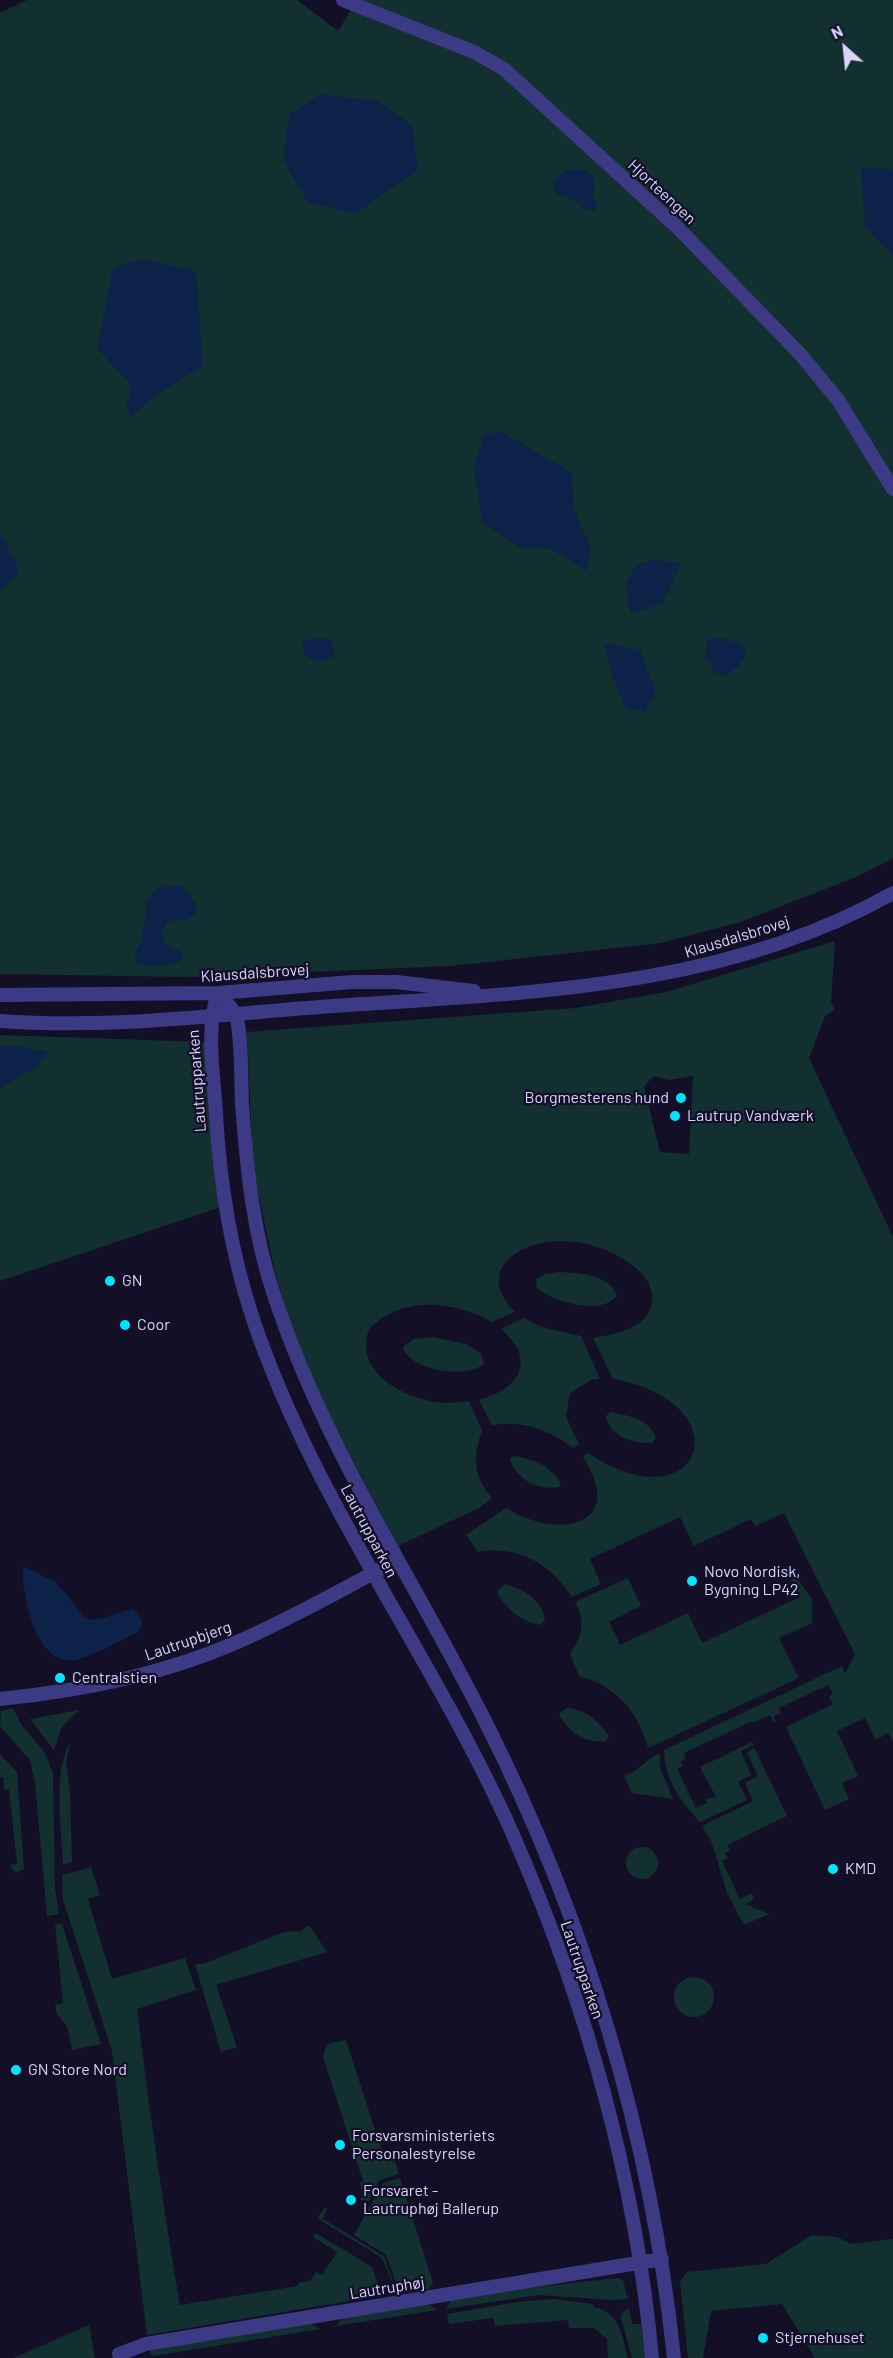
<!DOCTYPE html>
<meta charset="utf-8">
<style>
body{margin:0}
#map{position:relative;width:893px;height:2358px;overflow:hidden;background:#130f26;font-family:Barlow,sans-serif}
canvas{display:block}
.north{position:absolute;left:815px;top:18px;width:60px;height:60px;-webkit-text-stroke:4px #130f26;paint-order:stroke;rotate:333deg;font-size:16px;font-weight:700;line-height:24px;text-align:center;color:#d9d4ff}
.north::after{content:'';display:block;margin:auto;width:21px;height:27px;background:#d9d4ff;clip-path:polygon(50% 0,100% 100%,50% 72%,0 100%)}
</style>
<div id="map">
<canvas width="893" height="2358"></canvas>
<div class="north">N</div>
</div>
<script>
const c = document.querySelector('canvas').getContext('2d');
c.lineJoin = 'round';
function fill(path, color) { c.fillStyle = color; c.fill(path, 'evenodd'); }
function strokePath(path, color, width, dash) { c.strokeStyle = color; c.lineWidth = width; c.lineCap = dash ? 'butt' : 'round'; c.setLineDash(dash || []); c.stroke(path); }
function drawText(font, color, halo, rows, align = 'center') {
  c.font = font + ' Barlow,sans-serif'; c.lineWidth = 4.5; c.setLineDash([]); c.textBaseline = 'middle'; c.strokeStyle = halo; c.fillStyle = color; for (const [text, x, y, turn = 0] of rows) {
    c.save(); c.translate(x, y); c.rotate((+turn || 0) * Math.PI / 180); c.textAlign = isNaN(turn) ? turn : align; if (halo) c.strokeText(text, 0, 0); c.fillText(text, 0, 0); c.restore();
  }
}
fill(new Path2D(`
 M 27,0 L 297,0 L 338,31 L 357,0 L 893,0 L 893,858 L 856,877 L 741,922 L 661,943 L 451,966 L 190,977 L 0,974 L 0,13 Z
 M 835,941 L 831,1002 L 835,1010 L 825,1016 L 809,1058 L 893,1237 L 893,1742 L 888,1733 L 876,1740 L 865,1718 L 837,1731 L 858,1776 L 842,1783 L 849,1799 L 825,1810 L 786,1727 L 833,1704 L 829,1696 L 833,1694 L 828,1685 L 779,1708 L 781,1713 L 774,1716 L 776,1721 L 774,1722 L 770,1715 L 753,1723 L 752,1721 L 684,1753 L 686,1759 L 681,1761 L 683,1766 L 677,1769 L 696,1808 L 707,1803 L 705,1799 L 716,1797 L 700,1767 L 752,1742 L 754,1745 L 741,1751 L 751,1775 L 738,1782 L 747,1800 L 700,1822 C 680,1800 665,1781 664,1750 L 842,1666 L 845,1674 L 855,1654 L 784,1513 L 755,1526 L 751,1519 L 694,1546 L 680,1517 L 590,1559 L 601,1584 L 572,1597 C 550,1564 519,1545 478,1552 L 466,1535 L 506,1508 C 554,1539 629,1529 583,1457 L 588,1453 C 703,1529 745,1402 613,1379 L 593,1338 C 614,1334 648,1329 652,1302 C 654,1290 647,1278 638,1270 C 617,1251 586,1240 558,1241 C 515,1243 476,1272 515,1312 L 492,1322 C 455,1301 402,1295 369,1329 C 354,1371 400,1396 435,1402 C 446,1404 458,1402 469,1401 L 482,1430 C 473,1457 473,1476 492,1498 L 479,1508 L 398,1546 L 325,1408 L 292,1330 L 274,1268 L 253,1167 L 247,1032 L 575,1008 L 666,992 ZM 654,1076 L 669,1080 L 693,1076 L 689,1154 L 660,1152 L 644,1086 Z
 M 0,1035 L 204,1042 L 221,1207 L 0,1281 Z
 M 560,1272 C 579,1273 610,1274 617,1296 C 601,1316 553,1302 537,1288 L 536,1279 L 545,1274 Z
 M 524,1318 L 542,1327 L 581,1336 L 600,1379 L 591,1380 L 570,1393 L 566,1417 L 579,1444 L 574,1448 C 548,1430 524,1420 492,1425 L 479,1400 C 519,1389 538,1361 501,1329 Z
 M 433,1337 L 466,1344 L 481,1353 L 484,1364 C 466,1379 416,1371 404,1351 L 403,1347 L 414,1339 Z
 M 610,1412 C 629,1416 649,1418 656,1438 L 652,1443 C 634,1444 609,1436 606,1416 Z
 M 513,1456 C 533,1459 549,1465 561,1483 L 559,1487 C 538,1491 518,1480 510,1460 Z
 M 792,1571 L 812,1599 L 812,1623 L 779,1638 L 799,1678 L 648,1748 C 638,1712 617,1686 579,1676 L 570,1654 C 582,1637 586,1621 575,1602 L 628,1578 L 641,1606 L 609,1622 L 620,1645 L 688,1613 L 702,1643 L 800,1597 L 789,1573 Z
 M 505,1584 C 523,1589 542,1600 545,1619 L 540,1625 C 520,1621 505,1609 497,1591 Z
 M 13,1708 L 21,1724 L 45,1753 L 53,1773 L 55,1889 L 59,1914 L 47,1916 L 35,1783 L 30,1760 L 0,1726 L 1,1711 Z
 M 566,1708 C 586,1709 598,1721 609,1736 L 605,1741 C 586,1744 567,1731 559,1714 Z
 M 79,1710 L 62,1727 L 54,1750 L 30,1719 Z
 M 70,1743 L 66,1763 L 70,1792 L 72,1862 L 63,1865 C 62,1831 52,1772 70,1743 Z
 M 754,1747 L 787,1816 L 727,1845 L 730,1850 L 725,1853 L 728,1858 L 722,1861 L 740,1899 L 752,1893 L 754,1899 L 745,1904 L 769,1914 L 744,1925 L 727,1893 L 712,1843 L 702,1826 L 753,1801 L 745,1783 L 758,1776 L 747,1753 Z
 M 660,1753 L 660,1768 L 673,1799 L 632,1793 L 624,1776 C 639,1771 646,1759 660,1753 Z
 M 0,1754 L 17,1772 L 24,1869 L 15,1873 L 10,1865 L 17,1864 L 9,1789 L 4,1790 L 3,1777 L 0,1777 Z
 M626 1863a16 16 0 1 1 32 0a16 16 0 1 1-32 0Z
 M 91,1867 L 100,1895 L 88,1899 L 112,1979 L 185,1958 L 196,1990 L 137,2009 C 149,2109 164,2212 180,2305 L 298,2286 L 298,2283 L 310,2281 L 316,2272 L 322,2275 L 337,2252 L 313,2237 L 316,2233 L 372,2267 L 381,2292 L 379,2296 L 147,2335 L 112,2051 L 63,1900 L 62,1875 Z
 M 55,1924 L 62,1924 L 101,2044 L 72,2050 L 68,2028 L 57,2014 L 55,2005 L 63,2003 Z
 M 309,1925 L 327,1952 L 216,1985 L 237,2047 L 221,2052 L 195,1964 L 203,1964 L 284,1932 L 301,1931 Z
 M674 1997a20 20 0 1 1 40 0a20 20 0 1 1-40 0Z
 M 346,2040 L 385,2161 L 394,2159 L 399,2174 L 380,2180 L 369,2201 L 360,2200 L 363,2194 L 360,2183 L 363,2181 L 323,2057 L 327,2044 Z
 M 400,2178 L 433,2283 L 429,2289 L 400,2294 L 386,2255 L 354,2235 L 383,2183 Z
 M 324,2208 L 327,2208 L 323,2219 L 384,2256 L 397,2293 L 382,2258 L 320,2220 L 318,2217 Z
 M 812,2235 L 837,2237 L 851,2244 L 893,2239 L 893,2358 L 815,2358 L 782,2304 L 711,2311 L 703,2358 L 688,2358 L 680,2282 L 687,2272 L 766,2264 Z
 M 618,2278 L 623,2280 L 628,2299 L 611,2300 L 538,2295 L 446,2309 L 451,2301 L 526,2288 Z
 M 554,2299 L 592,2304 L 594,2307 C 620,2312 622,2336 628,2358 L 608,2358 L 607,2339 L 594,2328 L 569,2328 L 568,2320 L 495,2326 L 493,2318 L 449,2324 L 447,2314 L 517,2302 Z
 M 429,2304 L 437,2310 L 336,2326 L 342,2319 Z
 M 629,2308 L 632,2324 L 641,2324 L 645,2358 L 632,2358 L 621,2318 L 623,2312 Z
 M 310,2324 L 321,2329 L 153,2356 L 150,2353 L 150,2350 Z
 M 89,2325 L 95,2358 L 14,2358 Z`), '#12302f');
fill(new Path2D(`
 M 320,94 L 377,101 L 412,125 L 418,170 L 355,214 L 307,202 L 283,159 L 290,114 Z
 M 861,167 L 893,169 L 893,256 L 865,227 Z
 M 571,169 L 581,169 L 595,177 L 593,196 L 598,207 L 593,211 C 582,210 581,205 573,200 C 564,194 553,198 553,183 L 563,172 Z
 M 141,259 L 196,271 L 203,366 L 154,396 L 131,416 L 126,408 L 132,387 L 97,348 L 113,268 Z
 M 502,432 L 572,473 L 573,508 L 591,548 L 586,571 L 551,549 L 520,548 L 483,524 L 474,468 L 484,434 Z
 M 0,531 L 20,571 L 0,592 Z
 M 654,559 L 681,564 L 663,603 L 630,614 L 626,584 L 635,566 Z
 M 320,637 L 331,641 L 335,656 L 318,662 L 305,656 L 302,641 Z
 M 721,637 L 740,644 L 747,653 L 738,666 L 727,676 L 714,672 L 705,656 L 708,639 Z
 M 604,643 L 640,650 L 656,691 L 645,712 L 626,709 L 614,680 Z
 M 173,885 L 182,885 L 197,905 L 195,914 L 186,921 L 175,920 L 167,923 L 162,933 L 164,943 L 184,953 L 181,960 C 165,968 153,969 136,962 L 135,953 L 142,939 L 147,902 L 155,889 Z
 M 0,1046 L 16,1046 L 48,1052 L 39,1065 L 0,1089 Z
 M 23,1566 L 57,1583 L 86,1619 C 104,1621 116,1612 133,1609 L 143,1621 L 138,1632 C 119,1641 96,1655 75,1660 C 36,1668 21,1593 23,1566 Z`), '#0c2248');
strokePath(new Path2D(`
 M 343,0 L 474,52 L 504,69 L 678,228 L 801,355 L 838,400 L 893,489
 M 218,993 C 224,1000 233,1008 236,1016 C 242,1034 241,1082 242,1104 C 247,1170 253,1234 275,1298 C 325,1449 415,1581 486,1723 C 586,1921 651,2138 674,2358
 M 218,993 C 205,1031 214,1075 216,1115 C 220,1183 231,1252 252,1316 C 314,1504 439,1663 517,1844 C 587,2006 636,2182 652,2358
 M 0,995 L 218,993 L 352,982 L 396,982 L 474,991
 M 0,1021 C 107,1029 213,1015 320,1007 C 514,993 718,992 893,893
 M 0,1699 C 79,1691 162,1675 235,1643 C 291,1619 344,1588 398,1560
 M 119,2354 L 146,2344 L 662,2259`), '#3d3a85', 14);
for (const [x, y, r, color] of [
 [681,1098,6,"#00e5ff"],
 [675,1116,6,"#00e5ff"],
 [110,1281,6,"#00e5ff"],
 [125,1325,6,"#00e5ff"],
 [692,1581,6,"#00e5ff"],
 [60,1678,6,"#00e5ff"],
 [833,1869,6,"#00e5ff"],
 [16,2070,6,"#00e5ff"],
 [340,2145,6,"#00e5ff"],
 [351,2200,6,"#00e5ff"],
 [763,2338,6,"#00e5ff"]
]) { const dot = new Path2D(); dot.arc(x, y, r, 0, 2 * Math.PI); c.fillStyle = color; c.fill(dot); strokePath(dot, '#130f26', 2); }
drawText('16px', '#d9d4ff', '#130f26', [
 ["Hjorteengen",662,192,43],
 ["Klausdalsbrovej",737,937,-17],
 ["Klausdalsbrovej",255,973,-4],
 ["Lautrupparken",197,1081,-94],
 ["Lautrupparken",369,1531,62],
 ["Lautrupbjerg",188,1641,-19],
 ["Lautrupparken",582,1970,71],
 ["Lautruphøj",387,2288,-9]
]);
drawText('16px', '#d9d4ff', '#130f26', [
 ["Borgmesterens hund",669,1098,"right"],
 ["Lautrup Vandværk",687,1116],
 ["GN",122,1281],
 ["Coor",137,1325],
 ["Novo Nordisk,",704,1572],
 ["Bygning LP42",704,1590],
 ["Centralstien",72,1678],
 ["KMD",845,1869],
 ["GN Store Nord",28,2070],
 ["Forsvarsministeriets",352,2136],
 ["Personalestyrelse",352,2154],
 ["Forsvaret -",363,2191],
 ["Lautruphøj Ballerup",363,2209],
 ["Stjernehuset",775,2338]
], 'left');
</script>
